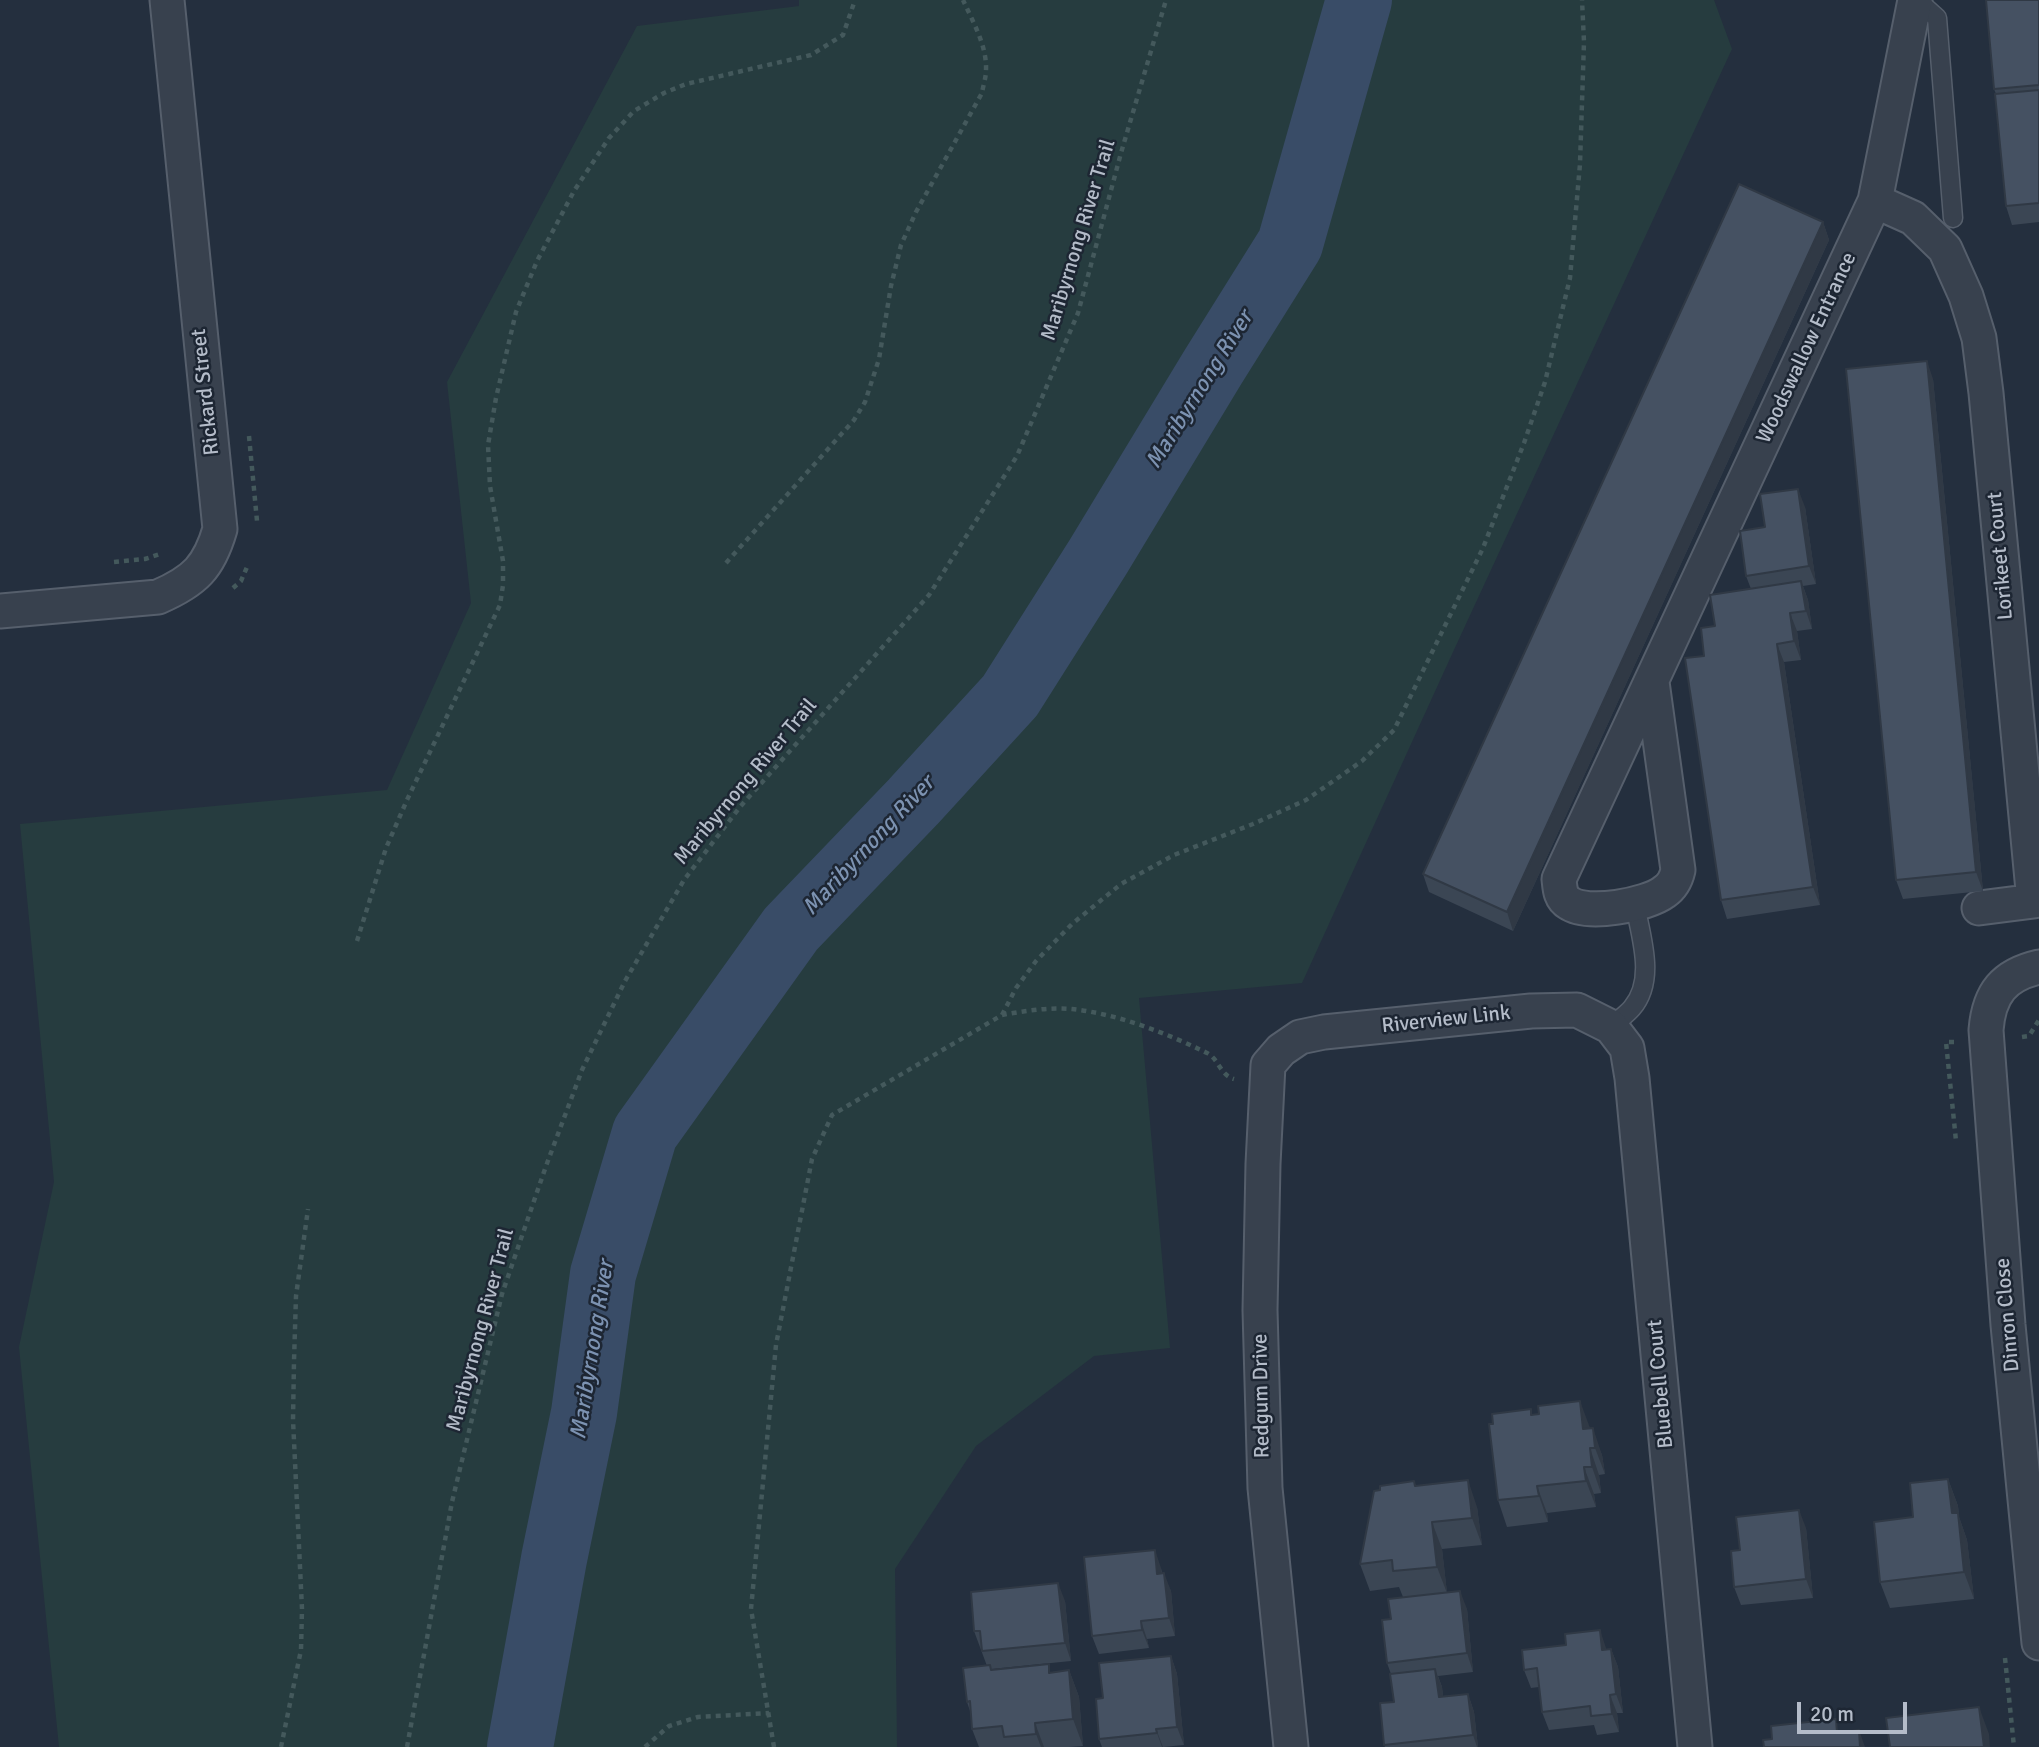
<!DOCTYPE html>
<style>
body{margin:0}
#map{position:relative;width:2039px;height:1747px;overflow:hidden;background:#242f3e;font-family:Signika,sans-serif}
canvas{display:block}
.scale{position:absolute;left:1797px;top:1702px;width:110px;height:32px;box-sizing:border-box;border:4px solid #b4bcc9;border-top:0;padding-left:9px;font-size:21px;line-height:24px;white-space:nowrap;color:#b4bcc9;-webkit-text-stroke:5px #1d2633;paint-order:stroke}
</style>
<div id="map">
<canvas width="2039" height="1747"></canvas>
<div class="scale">20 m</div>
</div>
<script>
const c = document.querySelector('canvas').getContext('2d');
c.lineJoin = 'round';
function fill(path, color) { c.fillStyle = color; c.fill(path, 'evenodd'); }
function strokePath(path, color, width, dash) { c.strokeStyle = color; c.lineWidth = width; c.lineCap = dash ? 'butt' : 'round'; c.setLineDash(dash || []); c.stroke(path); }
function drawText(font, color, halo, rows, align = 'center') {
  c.font = font + ' Signika,sans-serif'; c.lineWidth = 5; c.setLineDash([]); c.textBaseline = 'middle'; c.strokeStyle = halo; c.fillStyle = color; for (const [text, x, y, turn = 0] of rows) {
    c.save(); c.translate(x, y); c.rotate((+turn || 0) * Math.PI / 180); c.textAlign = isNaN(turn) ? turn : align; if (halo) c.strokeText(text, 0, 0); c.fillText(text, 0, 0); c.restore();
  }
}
fill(new Path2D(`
 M 799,0 L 1714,0 L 1732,49 L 1453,652 L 1302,983 L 1139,998 L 1170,1348 L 1094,1356 L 976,1446 L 895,1569 L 897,1747 L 59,1747 L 19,1347 L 54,1182 L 20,824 L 387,790 L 471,603 L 447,382 L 637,26 L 799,6 Z`), '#263c3f');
strokePath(new Path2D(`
 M 520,1747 L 554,1559 L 584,1413 L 603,1274 L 645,1133 L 791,929 L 913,802 L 1010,696 L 1098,557 L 1213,367 L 1290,244 L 1359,0`), '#394c67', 66);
const service = new Path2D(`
 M 1917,0 L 1937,18 L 1953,218
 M 1611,1027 C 1617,1021 1626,1015 1632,1008 C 1656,980 1641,937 1635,905`);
const minor = new Path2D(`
 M 1875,201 L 1913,218 L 1945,249 L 1966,296 L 1979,338 L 1986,393 L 2034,901 L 1979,908
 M 0,611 L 158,597 C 195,581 209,567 220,529 L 167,0
 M 1652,682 L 1678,870 C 1676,879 1673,886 1664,892 C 1647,905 1587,916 1569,903 C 1560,898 1560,888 1559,879 L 1875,201 L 1915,0
 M 2039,967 C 2004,975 1989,993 1986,1030 L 2008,1325 L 2039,1643
 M 1291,1747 L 1265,1488 L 1260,1310 L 1263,1164 L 1268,1065 L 1281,1050 L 1300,1037 L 1324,1032 L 1531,1011 L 1577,1010 L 1611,1027 L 1627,1048 L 1632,1078 L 1695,1747`);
strokePath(service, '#565f6c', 21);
strokePath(minor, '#565f6c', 37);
strokePath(new Path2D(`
 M 249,436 L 257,521
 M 114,562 L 145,559 L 160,554
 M 726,563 L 854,420 L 865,402 L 879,359 L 891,286 L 901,245 L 916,212 L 982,93 C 983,86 986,78 986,70 C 987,46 973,22 963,0
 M 233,588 L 241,581 L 247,567
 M 357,941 L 386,848 L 407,800 L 500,605 L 503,585 L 503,561 L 490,486 L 488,445 L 496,398 L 516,312 L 537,261 L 574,191 L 609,138 L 634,111 L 664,93 L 686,84 L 811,55 L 843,35 L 855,0
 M 1002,1015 L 1016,988 L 1036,961 L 1072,924 L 1121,884 L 1174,855 L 1253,824 L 1306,800 L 1362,761 L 1394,730 L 1483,548 L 1524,443 L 1545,382 L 1570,278 L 1580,164 L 1584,42 L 1582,0
 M 2022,1037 L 2029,1036 L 2039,1020
 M 1954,1042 L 1946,1042 L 1956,1141
 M 2005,1658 L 2014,1747
 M 281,1747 L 301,1650 L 302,1609 L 293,1420 L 294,1361 L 296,1296 L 308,1209
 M 407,1747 L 452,1502 L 502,1294 L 546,1166 L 582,1070 L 625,981 L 684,880 L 740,807 L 929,595 L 1017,456 L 1078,313 L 1121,153 L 1166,0
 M 645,1747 L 669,1726 L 698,1717 L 769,1713
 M 774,1747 L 751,1609 L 776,1345 L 812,1159 L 832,1115 L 1002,1015 C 1024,1011 1049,1007 1072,1009 C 1118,1014 1166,1033 1207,1053 C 1219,1059 1220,1075 1234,1079`), '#44595c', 4.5, [5, 5]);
strokePath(service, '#38414e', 18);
strokePath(minor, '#38414e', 33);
fill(new Path2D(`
 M 2039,0 L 2039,222 L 2012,225 L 2006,206 L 1996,94 L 1994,89 Z
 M 1823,222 L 1829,240 L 1513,931 L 1429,892 L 1423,874 Z
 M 1933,379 L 1983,891 L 1903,899 L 1896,880 Z
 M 1805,507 L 1816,584 L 1803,586 L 1808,600 L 1812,629 L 1797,631 L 1801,660 L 1784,662 L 1820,905 L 1727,919 L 1721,900 L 1704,656 L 1751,589 L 1746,576 L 1765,527 Z
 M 1533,1415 L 1590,1428 L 1602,1455 L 1605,1474 L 1599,1475 L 1601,1493 L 1594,1494 L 1596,1507 L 1547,1513 L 1548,1522 L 1507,1527 L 1498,1500 Z
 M 1948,1479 L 1958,1506 L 1959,1517 L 1967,1540 L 1974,1599 L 1890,1608 L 1880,1582 L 1913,1517 Z
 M 1414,1481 L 1416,1486 L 1477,1507 L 1482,1545 L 1442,1549 L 1447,1593 L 1467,1609 L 1473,1672 L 1438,1676 L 1442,1687 L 1443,1696 L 1468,1694 L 1474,1712 L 1478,1747 L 1385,1747 L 1384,1745 L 1394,1702 L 1391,1674 L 1387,1663 L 1391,1619 L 1403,1597 L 1399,1587 L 1370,1591 L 1360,1564 L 1380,1490 Z
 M 1806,1528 L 1813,1598 L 1741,1605 L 1734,1587 L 1740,1550 Z
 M 1161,1568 L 1162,1573 L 1171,1591 L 1175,1636 L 1147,1639 L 1149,1648 L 1099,1654 L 1092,1636 Z
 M 1065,1601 L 1071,1661 L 992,1669 L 1052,1672 L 1069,1670 L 1079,1697 L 1083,1746 L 1069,1747 L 979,1747 L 972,1729 L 971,1714 L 967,1702 L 987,1666 L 974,1631 Z
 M 1611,1649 L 1618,1667 L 1623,1713 L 1617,1713 L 1619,1732 L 1597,1735 L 1594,1725 L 1549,1730 L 1542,1712 L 1539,1687 L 1531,1688 L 1524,1670 Z
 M 1171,1656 L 1177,1674 L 1184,1745 L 1163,1747 L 1102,1747 L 1099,1739 L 1103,1698 Z`), '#3b4654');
fill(new Path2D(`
 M 1823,222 L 1829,240 L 1513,931 L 1507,912 Z
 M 1927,361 L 1933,379 L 1983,891 L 1976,872 Z
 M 1798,489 L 1805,507 L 1816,584 L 1809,566 Z
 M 1801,581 L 1808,600 L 1812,629 L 1806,611 Z
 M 1790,613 L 1797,631 L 1801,660 L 1794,641 Z
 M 1777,644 L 1784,662 L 1820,905 L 1813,887 Z
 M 1580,1401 L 1590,1428 L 1583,1429 Z
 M 1593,1428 L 1602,1455 L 1605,1474 L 1595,1448 Z
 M 1590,1448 L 1599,1475 L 1601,1493 L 1592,1467 Z
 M 1584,1467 L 1594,1494 L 1596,1507 L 1586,1481 Z
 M 1948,1479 L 1958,1506 L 1959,1517 L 1967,1540 L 1974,1599 L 1964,1572 L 1952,1513 Z
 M 1468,1480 L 1477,1507 L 1482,1545 L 1472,1518 Z
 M 1537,1486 L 1547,1513 L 1548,1522 L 1539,1496 Z
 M 1799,1510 L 1806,1528 L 1813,1598 L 1806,1579 Z
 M 1432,1522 L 1442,1549 L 1447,1593 L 1437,1567 Z
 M 1155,1550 L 1161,1568 L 1164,1592 L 1157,1574 Z
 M 1164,1573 L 1171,1591 L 1175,1636 L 1169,1618 Z
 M 1058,1583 L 1065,1601 L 1071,1661 L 1065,1643 Z
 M 1460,1591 L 1467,1609 L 1473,1672 L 1467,1653 Z
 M 1141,1621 L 1147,1639 L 1149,1648 L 1142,1630 Z
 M 1600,1630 L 1606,1648 L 1608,1669 L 1602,1650 Z
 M 1611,1649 L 1618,1667 L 1623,1713 L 1616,1694 Z
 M 1171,1656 L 1177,1674 L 1184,1745 L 1177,1727 Z
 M 1435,1669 L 1442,1687 L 1445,1715 L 1439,1697 Z
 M 1069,1670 L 1079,1697 L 1083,1746 L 1073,1719 Z
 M 1468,1694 L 1474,1712 L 1478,1747 L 1477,1747 L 1473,1735 Z
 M 1610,1695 L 1617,1713 L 1619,1732 L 1612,1714 Z
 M 1979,1707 L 1989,1734 L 1990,1747 L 1984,1747 Z
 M 1035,1723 L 1044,1747 L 1041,1747 L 1036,1734 Z
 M 1156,1729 L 1163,1747 L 1162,1747 L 1157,1733 Z
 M 1859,1730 L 1865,1747 L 1860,1747 Z`), '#303945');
const building = new Path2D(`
 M 1986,0 L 2039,0 L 2039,85 L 1994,89 Z
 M 2039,90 L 2039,203 L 2006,206 L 1995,94 Z
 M 1739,184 L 1823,222 L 1507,912 L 1423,874 Z
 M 1927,361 L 1976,872 L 1896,880 L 1846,369 Z
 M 1798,489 L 1809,566 L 1746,576 L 1740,531 L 1765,527 L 1760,494 Z
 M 1801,581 L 1806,611 L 1790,613 L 1794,641 L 1777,644 L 1813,887 L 1721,900 L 1685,658 L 1704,656 L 1701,628 L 1715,626 L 1710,595 Z
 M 1580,1401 L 1583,1429 L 1593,1428 L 1595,1448 L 1590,1448 L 1592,1467 L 1584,1467 L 1586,1481 L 1537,1486 L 1539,1496 L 1498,1500 L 1489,1424 L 1493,1424 L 1492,1414 L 1531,1409 L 1531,1415 L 1539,1414 L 1538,1406 Z
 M 1948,1479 L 1952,1513 L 1958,1513 L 1964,1572 L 1880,1582 L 1874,1522 L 1913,1517 L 1910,1483 Z
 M 1468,1480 L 1472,1518 L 1432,1522 L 1437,1567 L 1393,1571 L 1392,1560 L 1360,1564 L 1374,1491 L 1380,1490 L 1380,1486 L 1414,1481 L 1415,1486 Z
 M 1799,1510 L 1806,1579 L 1734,1587 L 1731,1551 L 1740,1550 L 1736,1517 Z
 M 1155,1550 L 1157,1574 L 1164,1573 L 1169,1618 L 1141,1621 L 1142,1630 L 1092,1636 L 1084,1557 Z
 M 1058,1583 L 1065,1643 L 982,1651 L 980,1631 L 974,1631 L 971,1592 Z
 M 1460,1591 L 1467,1653 L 1387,1663 L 1382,1620 L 1391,1619 L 1388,1599 Z
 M 1600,1630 L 1602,1650 L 1611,1649 L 1616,1694 L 1610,1695 L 1612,1714 L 1591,1716 L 1590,1706 L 1542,1712 L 1537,1668 L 1524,1670 L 1522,1650 L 1566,1645 L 1565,1634 Z
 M 1171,1656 L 1177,1727 L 1156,1729 L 1157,1733 L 1099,1739 L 1096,1699 L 1103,1698 L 1099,1663 Z
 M 1049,1664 L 1049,1673 L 1069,1670 L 1073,1719 L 1035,1723 L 1036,1734 L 1004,1737 L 1002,1726 L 972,1729 L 970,1701 L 967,1702 L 963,1668 L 990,1665 L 991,1670 Z
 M 1435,1669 L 1439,1697 L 1468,1694 L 1473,1735 L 1384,1745 L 1380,1703 L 1394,1702 L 1390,1674 Z
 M 1979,1707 L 1984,1747 L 1890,1747 L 1886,1718 Z
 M 1836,1719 L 1837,1733 L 1859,1730 L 1860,1747 L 1764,1747 L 1763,1740 L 1772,1739 L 1771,1726 Z`);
fill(building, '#455162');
strokePath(building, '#303945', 2);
drawText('21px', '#b4bcc9', '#1d2633', [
 ["Maribyrnong River Trail",1079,240,-73],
 ["Woodswallow Entrance",1807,348,-65],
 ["Rickard Street",206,392,-96],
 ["Lorikeet Court",2001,556,-95],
 ["Maribyrnong River Trail",746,782,-50],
 ["Riverview Link",1446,1020,-6],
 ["Dinron Close",2008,1315,-95],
 ["Maribyrnong River Trail",481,1330,-75],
 ["Bluebell Court",1661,1384,-95],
 ["Redgum Drive",1262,1396,-91]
]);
drawText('italic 23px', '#7c92b1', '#1d2633', [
 ["Maribyrnong River",1200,390,-58],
 ["Maribyrnong River",869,846,-47],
 ["Maribyrnong River",593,1350,-81]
]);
</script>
